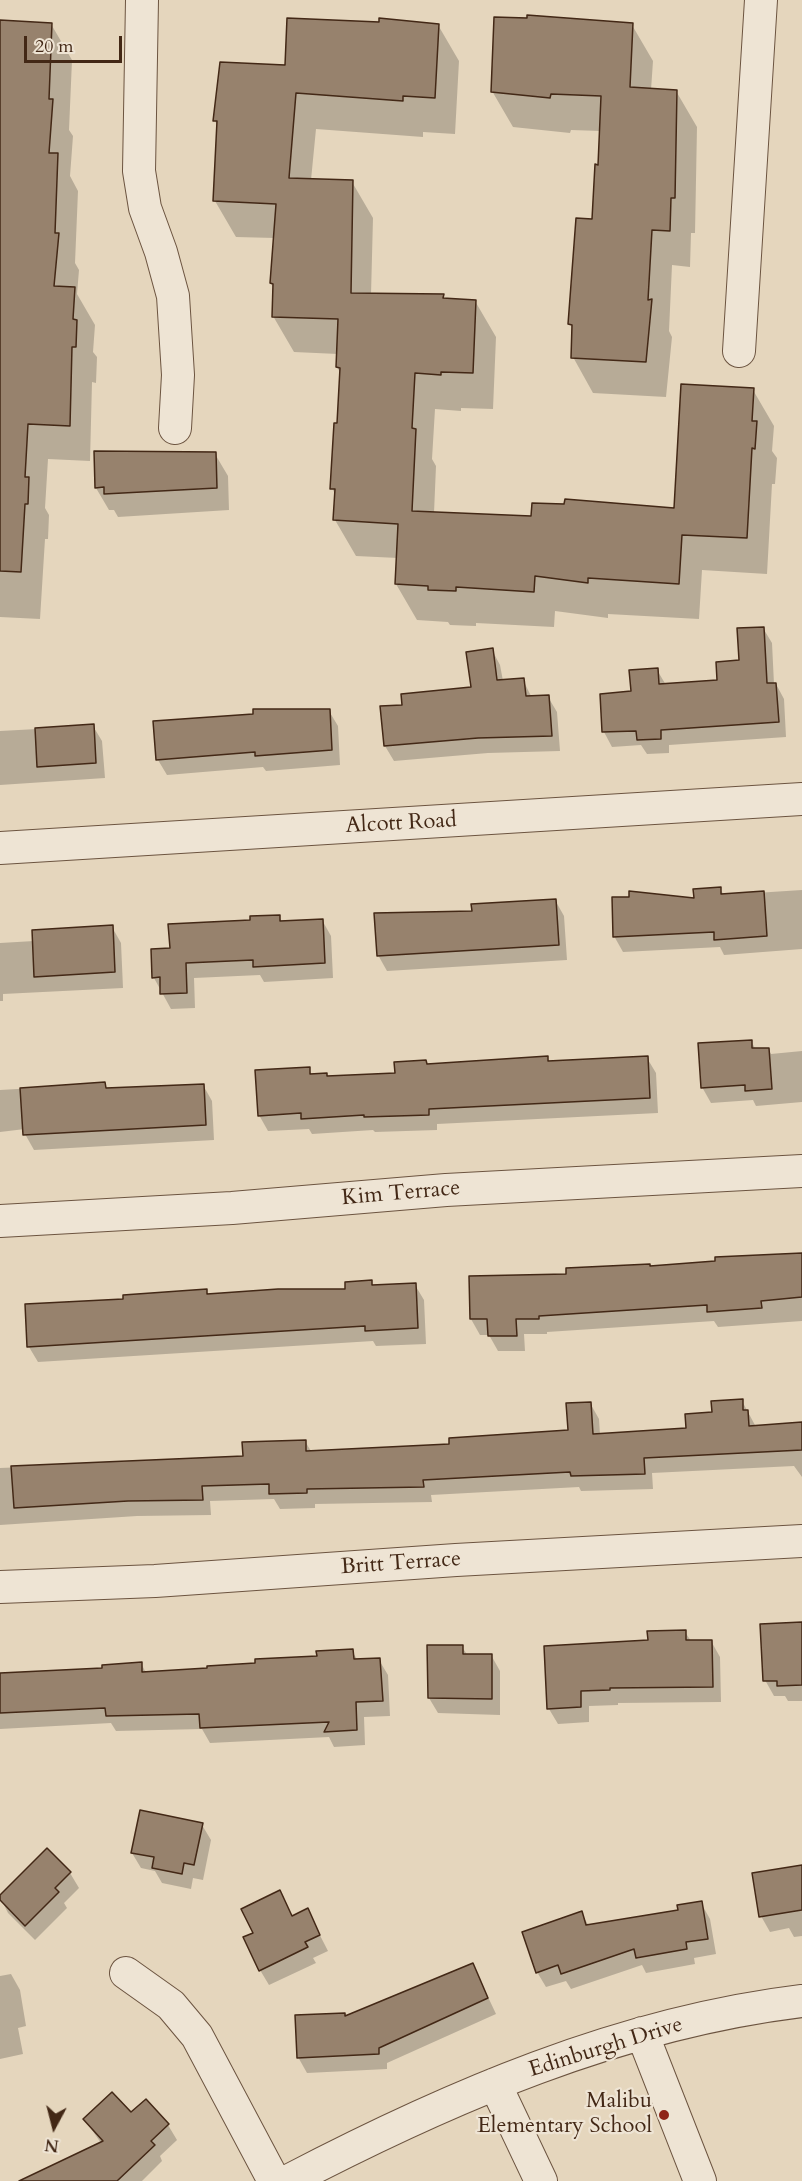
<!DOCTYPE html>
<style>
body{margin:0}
#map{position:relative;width:802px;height:2181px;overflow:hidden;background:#e5d6bd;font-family:Cardo,serif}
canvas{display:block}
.north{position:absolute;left:24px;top:2097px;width:60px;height:60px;-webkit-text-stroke:4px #eee4d4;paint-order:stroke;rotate:187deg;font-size:16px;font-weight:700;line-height:24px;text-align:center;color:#432816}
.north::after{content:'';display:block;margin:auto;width:21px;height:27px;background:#432816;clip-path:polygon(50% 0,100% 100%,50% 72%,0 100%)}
.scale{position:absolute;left:24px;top:36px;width:98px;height:27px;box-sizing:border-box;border:3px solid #432816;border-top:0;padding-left:8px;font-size:18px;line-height:21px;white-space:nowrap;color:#432816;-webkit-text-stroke:4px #eee4d4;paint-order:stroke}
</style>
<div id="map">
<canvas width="802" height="2181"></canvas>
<div class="north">N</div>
<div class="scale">20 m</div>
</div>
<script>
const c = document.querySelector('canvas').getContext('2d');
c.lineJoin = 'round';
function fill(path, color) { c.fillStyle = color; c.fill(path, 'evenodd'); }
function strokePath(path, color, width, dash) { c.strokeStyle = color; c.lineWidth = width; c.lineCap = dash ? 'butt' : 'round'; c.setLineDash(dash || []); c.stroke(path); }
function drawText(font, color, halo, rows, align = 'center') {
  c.font = font + ' Cardo,serif'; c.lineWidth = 4.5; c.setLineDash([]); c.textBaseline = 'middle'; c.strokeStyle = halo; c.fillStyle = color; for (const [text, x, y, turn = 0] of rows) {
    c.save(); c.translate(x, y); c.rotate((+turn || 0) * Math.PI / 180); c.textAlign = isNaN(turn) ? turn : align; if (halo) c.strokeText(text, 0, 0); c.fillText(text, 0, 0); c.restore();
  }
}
fill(new Path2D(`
 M 0,22 L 51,24 L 72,60 L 69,130 L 73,136 L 70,176 L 78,191 L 75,263 L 79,270 L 77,294 L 95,325 L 93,352 L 97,357 L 96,383 L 92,382 L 90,461 L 48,459 L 45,508 L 49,515 L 48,539 L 45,539 L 40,619 L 0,617 Z
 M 438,25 L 459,61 L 455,134 L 423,132 L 423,137 L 316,129 L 311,180 L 352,182 L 373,218 L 371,295 L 443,296 L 445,299 L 475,301 L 496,337 L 493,409 L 461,408 L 461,411 L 435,409 L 432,459 L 436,466 L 434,513 L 533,518 L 676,510 L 753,390 L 774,426 L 772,451 L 777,458 L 775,484 L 772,484 L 767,574 L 702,570 L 699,619 L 608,614 L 608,618 L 555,611 L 554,627 L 476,623 L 476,626 L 450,625 L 448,622 L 417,620 L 396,584 L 398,558 L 356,556 L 335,520 L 336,496 L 332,488 L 339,425 L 341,374 L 337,367 L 338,354 L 294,352 L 273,316 L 274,289 L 271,283 L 275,238 L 236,237 L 215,201 L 218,127 L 215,121 L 286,67 Z
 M 632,25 L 653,61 L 651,90 L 676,91 L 697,127 L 695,233 L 691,233 L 690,267 L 672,265 L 669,331 L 672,337 L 666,397 L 593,393 L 573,357 L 574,331 L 570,324 L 594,220 L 601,131 L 571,130 L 570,133 L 513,127 L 492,91 Z
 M 215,454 L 228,476 L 229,510 L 118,517 L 114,510 L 109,510 L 96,488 Z
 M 763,628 L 772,643 L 774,684 L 776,684 L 784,699 L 786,737 L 669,745 L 669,753 L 647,754 L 641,745 L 612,747 L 604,732 L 601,695 L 632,693 L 657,670 L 666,685 L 719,682 L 741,662 Z
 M 492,650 L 500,665 L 503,681 L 523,680 L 532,698 L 548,697 L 557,712 L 560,751 L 488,753 L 394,761 L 385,746 L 403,706 L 473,689 Z
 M 329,711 L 338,726 L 340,765 L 266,771 L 263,767 L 167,775 L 158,760 Z
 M 93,726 L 102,741 L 105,778 L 0,785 L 0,731 Z
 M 720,889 L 724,895 L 802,890 L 802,949 L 724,955 L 720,947 L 623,952 L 614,936 Z
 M 555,900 L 564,916 L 567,960 L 387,971 L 378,955 L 473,912 Z
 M 279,916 L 282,922 L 322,920 L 331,936 L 333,978 L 264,982 L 260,975 L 194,978 L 195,1008 L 171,1009 L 154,978 L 171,949 Z
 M 112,927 L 121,943 L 123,988 L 3,994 L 3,1001 L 0,1001 L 0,943 L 34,941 Z
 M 751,1041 L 756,1050 L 768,1049 L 771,1054 L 802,1051 L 802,1102 L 756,1106 L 753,1100 L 711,1103 L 702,1087 Z
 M 547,1057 L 550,1063 L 647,1058 L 656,1073 L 658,1113 L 437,1124 L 437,1130 L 375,1132 L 373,1130 L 312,1134 L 309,1129 L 268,1131 L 259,1115 L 309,1069 L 312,1075 L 326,1074 L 329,1078 L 397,1075 Z
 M 104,1084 L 107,1089 L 203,1085 L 212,1101 L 214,1140 L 34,1150 L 25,1134 L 25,1129 L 0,1132 L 0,1090 Z
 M 802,1254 L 802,1321 L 718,1327 L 714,1321 L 547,1332 L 547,1334 L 524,1334 L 525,1351 L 498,1351 L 489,1335 L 480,1335 L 471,1319 L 470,1277 L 567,1276 Z
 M 371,1282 L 374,1287 L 415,1285 L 424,1300 L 426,1344 L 376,1346 L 373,1341 L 38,1362 L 29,1347 L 125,1301 L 206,1291 L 209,1296 L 347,1291 Z
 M 742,1401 L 756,1427 L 802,1424 L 802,1477 L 794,1466 L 652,1473 L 653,1489 L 581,1491 L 579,1487 L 431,1495 L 432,1502 L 315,1504 L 315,1508 L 280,1509 L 274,1499 L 210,1501 L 211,1515 L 137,1516 L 0,1525 L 0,1468 L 244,1458 L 305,1441 L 312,1453 L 451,1445 L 569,1431 L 590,1403 L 599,1419 L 600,1435 L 688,1429 L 713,1413 Z
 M 802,1623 L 802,1701 L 788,1701 L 785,1696 L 774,1696 L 765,1680 Z
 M 685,1632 L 691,1641 L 711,1641 L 720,1657 L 721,1702 L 618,1703 L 618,1705 L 589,1706 L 589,1722 L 558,1724 L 549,1709 L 649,1642 Z
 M 462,1647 L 468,1656 L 491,1655 L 500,1671 L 500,1715 L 438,1713 L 429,1698 Z
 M 352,1651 L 358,1661 L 379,1660 L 388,1675 L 390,1716 L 364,1717 L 365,1745 L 334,1747 L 329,1737 L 210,1743 L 202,1729 L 116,1731 L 111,1723 L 0,1729 L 0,1675 L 104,1670 L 141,1663 L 146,1673 L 257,1665 Z
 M 202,1825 L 211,1840 L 203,1880 L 193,1878 L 191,1889 L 162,1883 L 155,1871 L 141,1868 L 132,1853 Z
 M 802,1867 L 802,1936 L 794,1937 L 789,1928 L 770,1932 L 761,1916 Z
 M 70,1873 L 79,1888 L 64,1903 L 67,1908 L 35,1940 L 8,1913 L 0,1897 Z
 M 280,1892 L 293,1917 L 307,1910 L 328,1951 L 313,1958 L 316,1963 L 269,1985 L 260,1970 L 255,1934 Z
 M 701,1903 L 710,1919 L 716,1954 L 694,1958 L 695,1964 L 646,1973 L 642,1965 L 571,1989 L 566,1981 L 546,1987 L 537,1972 L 581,1913 L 589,1926 L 680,1911 Z
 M 473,1965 L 496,2014 L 387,2063 L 387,2069 L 307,2073 L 298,2057 L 344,2014 L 346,2017 Z
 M 11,1974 L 20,1990 L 26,2026 L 18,2028 L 23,2054 L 0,2059 L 0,1976 Z
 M 131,2114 L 168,2125 L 177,2140 L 160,2156 L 162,2161 L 142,2181 L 19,2181 L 101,2143 L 85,2120 Z`), '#0003');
const building = new Path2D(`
 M 527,15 L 633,23 L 630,87 L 677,90 L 675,198 L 671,198 L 670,231 L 652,230 L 648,300 L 652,299 L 646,362 L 571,358 L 572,325 L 568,324 L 576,218 L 592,219 L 595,164 L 598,165 L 601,96 L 551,94 L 550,98 L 491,92 L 494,17 L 527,18 Z
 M 287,18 L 379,22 L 379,18 L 439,24 L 435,98 L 403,96 L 403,101 L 296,93 L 289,178 L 353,180 L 351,293 L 444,294 L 443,298 L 476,300 L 473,373 L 441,372 L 441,375 L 415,373 L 412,428 L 416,429 L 412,511 L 531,516 L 532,503 L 564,504 L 565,499 L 674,508 L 681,384 L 754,388 L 752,421 L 757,421 L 755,449 L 752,448 L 747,538 L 682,535 L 679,584 L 588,578 L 588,583 L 535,576 L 534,592 L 456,587 L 456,591 L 428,590 L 428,586 L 395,584 L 398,524 L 333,520 L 335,489 L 330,489 L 334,423 L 337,423 L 340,368 L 336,367 L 338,319 L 272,317 L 273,284 L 270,283 L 276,204 L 213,201 L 217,121 L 213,121 L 220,62 L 285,65 Z
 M 0,20 L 52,23 L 49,99 L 53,99 L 49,153 L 58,153 L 55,233 L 59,233 L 54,286 L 75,287 L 73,319 L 77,320 L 76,347 L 72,347 L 70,426 L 28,424 L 25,477 L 29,477 L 28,504 L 25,504 L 21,572 L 0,571 Z
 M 94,451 L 216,452 L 217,488 L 104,494 L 104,487 L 95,488 Z
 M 764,627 L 767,683 L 776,683 L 779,722 L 661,730 L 661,739 L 637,740 L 636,731 L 602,732 L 600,694 L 631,691 L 629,670 L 658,668 L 659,684 L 717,680 L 716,662 L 739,660 L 737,628 Z
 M 493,648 L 497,680 L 524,678 L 526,696 L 549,695 L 552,736 L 478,738 L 384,746 L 380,706 L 402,705 L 401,694 L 471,687 L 466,652 Z
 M 253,709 L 330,709 L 332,750 L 255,756 L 255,752 L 156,760 L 153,721 L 253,714 Z
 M 94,724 L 96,763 L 37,767 L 35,728 Z
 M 721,887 L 721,894 L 764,891 L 767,936 L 714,940 L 714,932 L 613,937 L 612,897 L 629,897 L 629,891 L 694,898 L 693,889 Z
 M 556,899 L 559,945 L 377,956 L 374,913 L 472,911 L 471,904 Z
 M 280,915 L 280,921 L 323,919 L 325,963 L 253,967 L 253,960 L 186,963 L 187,993 L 160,994 L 160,977 L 152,978 L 151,949 L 170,948 L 168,924 L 250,920 L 250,916 Z
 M 113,925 L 115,972 L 34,977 L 32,930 Z
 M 752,1040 L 752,1048 L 769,1048 L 772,1089 L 745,1091 L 745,1085 L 701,1088 L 698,1043 Z
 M 548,1056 L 548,1061 L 648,1056 L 650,1098 L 429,1109 L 429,1115 L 364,1117 L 364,1115 L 301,1119 L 301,1113 L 258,1116 L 255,1070 L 310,1067 L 310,1074 L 327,1073 L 327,1076 L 395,1073 L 394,1062 L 426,1060 L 427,1064 Z
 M 105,1082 L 106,1088 L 204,1084 L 206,1125 L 23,1135 L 20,1088 Z
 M 802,1253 L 802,1297 L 761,1301 L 762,1308 L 707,1312 L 707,1305 L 539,1316 L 539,1319 L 516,1319 L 517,1336 L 488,1336 L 487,1319 L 470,1319 L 469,1276 L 566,1274 L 566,1268 L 650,1264 L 650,1266 L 715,1261 L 715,1257 Z
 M 372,1280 L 372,1285 L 416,1283 L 418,1328 L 365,1331 L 365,1326 L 27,1347 L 25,1304 L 123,1299 L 123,1295 L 207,1289 L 207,1294 L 278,1289 L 345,1289 L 345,1282 Z
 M 743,1399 L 743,1410 L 748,1410 L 749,1426 L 802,1422 L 802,1450 L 644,1458 L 645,1474 L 571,1476 L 570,1472 L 423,1480 L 424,1487 L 307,1489 L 307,1493 L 269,1494 L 269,1484 L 202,1486 L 203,1500 L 128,1501 L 14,1508 L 11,1466 L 243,1456 L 242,1442 L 306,1440 L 306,1451 L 449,1444 L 449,1438 L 568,1430 L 566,1403 L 591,1402 L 593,1434 L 686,1428 L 685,1414 L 712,1412 L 711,1401 Z
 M 802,1622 L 802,1685 L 777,1686 L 777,1681 L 763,1681 L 760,1624 Z
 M 686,1630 L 686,1640 L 712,1640 L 713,1687 L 610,1688 L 610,1690 L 581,1691 L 581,1707 L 547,1709 L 544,1646 L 648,1640 L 647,1631 Z
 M 427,1645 L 463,1645 L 463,1654 L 492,1654 L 492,1699 L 428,1698 Z
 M 353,1649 L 354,1659 L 380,1658 L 383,1701 L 356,1702 L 357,1730 L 324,1732 L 329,1722 L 200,1728 L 199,1714 L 106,1716 L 105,1708 L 0,1713 L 0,1673 L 102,1668 L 102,1665 L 142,1662 L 142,1672 L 207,1668 L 207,1666 L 255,1663 L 255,1659 L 317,1656 L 316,1651 Z
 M 140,1810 L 203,1823 L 194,1865 L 184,1863 L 182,1874 L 152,1868 L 154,1857 L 131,1853 Z
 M 47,1848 L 71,1872 L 55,1888 L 59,1892 L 25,1926 L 0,1900 L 0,1895 Z
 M 802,1865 L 802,1910 L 759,1917 L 752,1873 Z
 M 280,1890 L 292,1916 L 308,1908 L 320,1935 L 305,1942 L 308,1947 L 259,1971 L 243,1937 L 253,1933 L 241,1909 Z
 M 702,1901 L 708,1939 L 686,1942 L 687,1949 L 636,1958 L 634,1949 L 561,1974 L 558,1965 L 536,1973 L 522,1932 L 582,1911 L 586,1925 L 678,1910 L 677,1905 Z
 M 473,1963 L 488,1998 L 379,2048 L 379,2054 L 297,2058 L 295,2015 L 345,2013 L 345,2016 Z
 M 112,2092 L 131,2112 L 146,2099 L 169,2124 L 151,2141 L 155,2145 L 117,2181 L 19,2181 L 103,2141 L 83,2119 Z`);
fill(building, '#97826d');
strokePath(building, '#432816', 1.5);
const minor = new Path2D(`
 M 142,0 L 139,171 L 145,208 L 161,252 L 173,296 L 178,375 L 175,428
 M 739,351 L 761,0
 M 0,848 L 802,799
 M 0,1221 L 232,1208 L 446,1190 L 802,1171
 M 0,1587 L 155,1581 L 456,1560 L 802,1541
 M 126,1973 L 171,2005 L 197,2036 L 274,2181
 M 642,2033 L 700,2181
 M 495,2084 L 541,2181
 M 288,2181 C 449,2097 620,2023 802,2001`);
strokePath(minor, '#6c5440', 34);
strokePath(minor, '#eee4d4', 32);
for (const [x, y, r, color] of [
 [664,2115,6,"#8f2418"]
]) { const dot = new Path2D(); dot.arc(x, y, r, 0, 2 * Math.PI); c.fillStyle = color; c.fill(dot); strokePath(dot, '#eee4d4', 2); }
drawText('22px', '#432816', '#eee4d4', [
 ["Alcott Road",401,824,-3],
 ["Kim Terrace",401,1194,-5],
 ["Britt Terrace",401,1564,-4],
 ["Edinburgh Drive",606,2048,-17]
]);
drawText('22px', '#432816', '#eee4d4', [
 ["Malibu",652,2102],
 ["Elementary School",652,2127]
], 'right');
</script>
